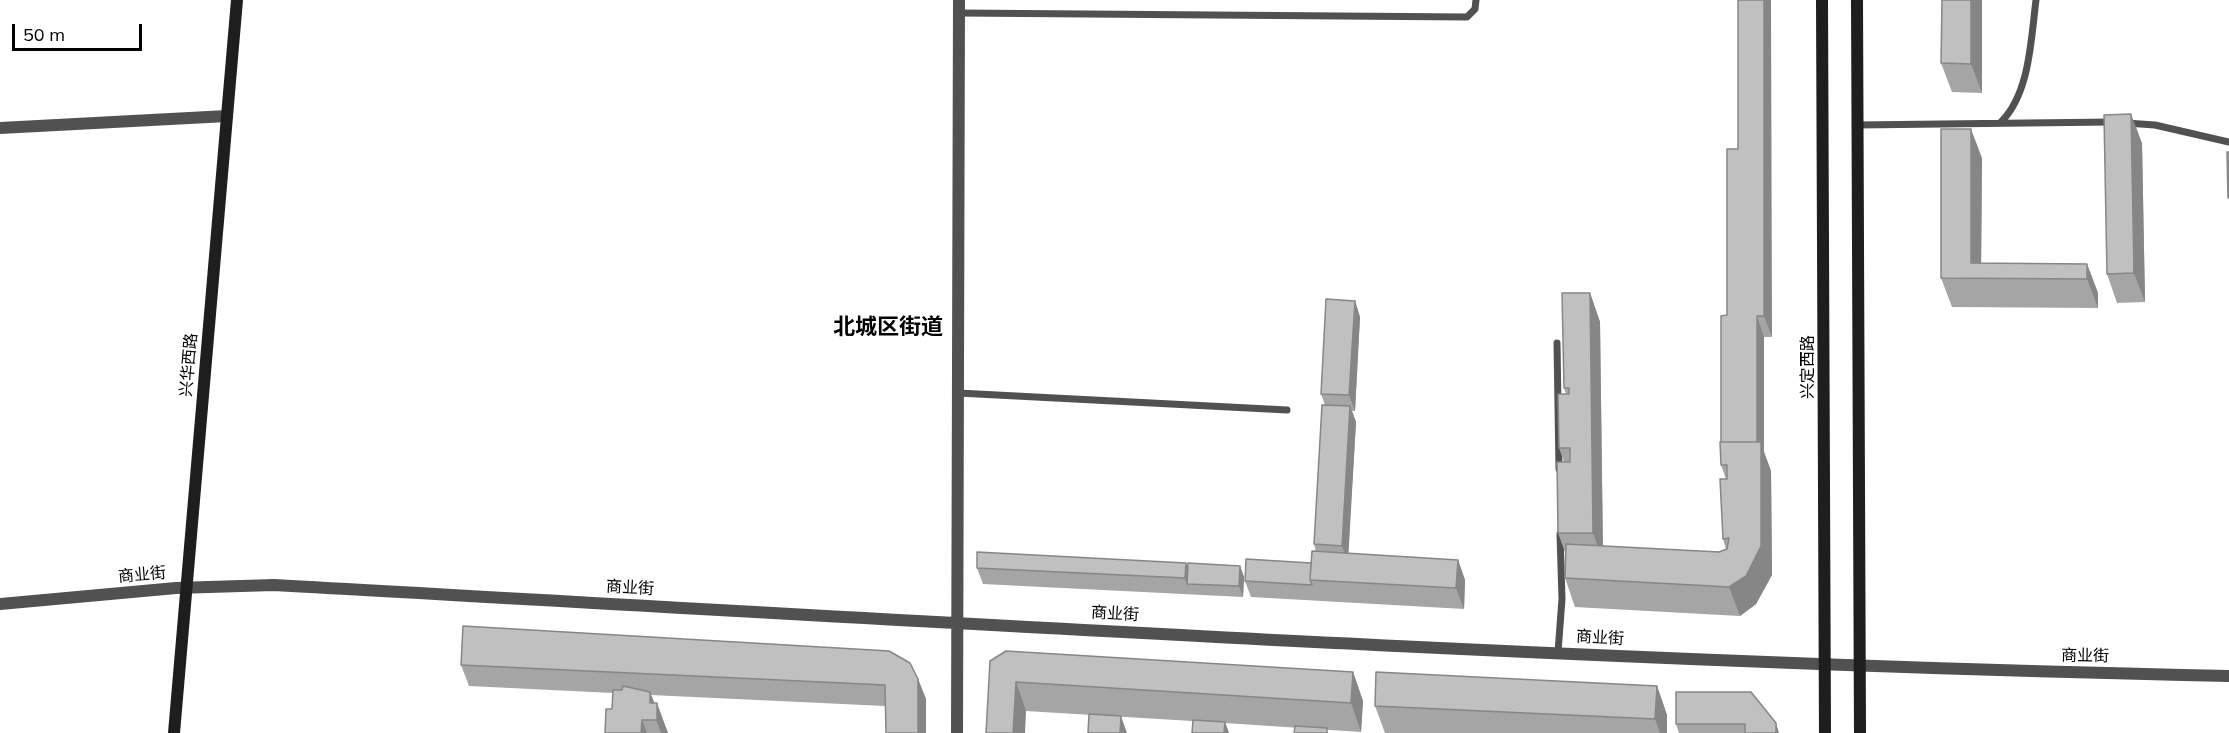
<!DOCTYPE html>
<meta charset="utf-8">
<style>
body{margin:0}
#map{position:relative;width:2229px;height:733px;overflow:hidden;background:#fff;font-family:Mulish,sans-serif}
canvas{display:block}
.scale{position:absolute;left:12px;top:24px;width:130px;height:27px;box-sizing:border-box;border:3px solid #000;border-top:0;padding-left:8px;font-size:18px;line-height:21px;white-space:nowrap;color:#000;-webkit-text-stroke:4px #fff;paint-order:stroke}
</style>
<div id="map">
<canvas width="2229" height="733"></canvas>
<div class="scale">50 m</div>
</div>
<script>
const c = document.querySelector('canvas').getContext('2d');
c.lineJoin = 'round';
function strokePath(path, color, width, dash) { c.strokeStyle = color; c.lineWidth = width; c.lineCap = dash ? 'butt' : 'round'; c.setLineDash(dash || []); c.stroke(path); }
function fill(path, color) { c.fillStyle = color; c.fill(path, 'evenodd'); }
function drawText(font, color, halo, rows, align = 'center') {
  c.font = font + ' Mulish,"Noto Sans SC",sans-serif'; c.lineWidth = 4.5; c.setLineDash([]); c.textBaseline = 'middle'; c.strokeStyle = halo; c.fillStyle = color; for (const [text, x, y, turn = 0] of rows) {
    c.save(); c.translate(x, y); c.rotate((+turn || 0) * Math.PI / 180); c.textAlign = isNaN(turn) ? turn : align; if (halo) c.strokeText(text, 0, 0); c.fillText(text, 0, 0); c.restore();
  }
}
strokePath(new Path2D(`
 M 959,13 L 1467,17 L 1475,9 L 1476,0
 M 2001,122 C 2030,93 2031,39 2036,0
 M 2126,123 L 2155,125 L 2229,142
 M 1857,125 L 2112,122
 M 1557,343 L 1559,469
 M 958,393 L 1287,410
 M 1558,652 L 1562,599 L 1560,534`), '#515151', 7);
strokePath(new Path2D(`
 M 0,128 L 227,116`), '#515151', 12);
strokePath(new Path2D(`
 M 0,604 L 176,588 L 274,585 C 925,621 1577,662 2229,676
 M 957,733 L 959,0`), '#515151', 12);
strokePath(new Path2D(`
 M 1822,0 L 1825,733
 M 1857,0 L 1860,733
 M 174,733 L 237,0`), '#1e1e1e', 12);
fill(new Path2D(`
 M 1982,0 L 1982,93 L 1952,92 L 1941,63 Z
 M 2142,143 L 2145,302 L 2117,303 L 2107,274 Z
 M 1727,149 L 1772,337 L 1764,337 L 1764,452 L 1771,471 L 1772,575 L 1756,604 L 1740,616 L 1575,607 L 1565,578 L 1566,555 L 1558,533 L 1564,462 L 1559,448 L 1566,394 L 1564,388 L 1590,293 L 1600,322 L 1603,546 L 1719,552 L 1726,549 L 1723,539 L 1726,479 L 1721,465 L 1727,315 Z
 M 1982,158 L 1981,263 L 2087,264 L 2098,293 L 2098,308 L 1952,307 L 1941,278 Z
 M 1355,301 L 1360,317 L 1355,411 L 1352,411 L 1356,422 L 1348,553 L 1458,560 L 1465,580 L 1464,609 L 1251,597 L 1245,581 L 1311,563 L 1316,552 L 1314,544 L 1325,405 L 1321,394 Z
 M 1186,563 L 1188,568 L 1240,566 L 1244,577 L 1243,597 L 983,584 L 977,568 Z
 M 990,661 L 1353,672 L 1363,701 L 1361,732 L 1225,723 L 1229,733 L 1192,721 L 1026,711 Z
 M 461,665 L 918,679 L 926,699 L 885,706 L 651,695 L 668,733 L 605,733 L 612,709 L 613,693 L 469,686 Z
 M 1657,686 L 1667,715 L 1667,733 L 1385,733 L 1375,706 Z
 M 1676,692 L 1779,733 L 1679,733 L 1676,724 Z`), '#a5a5a5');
fill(new Path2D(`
 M 1764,0 L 1771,0 L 1772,337 L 1764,316 Z
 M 1971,0 L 1982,0 L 1982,93 L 1971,64 Z
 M 2131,114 L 2142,143 L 2145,302 L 2134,273 Z
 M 1971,129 L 1982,158 L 1981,279 L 1971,263 Z
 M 2087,264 L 2098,293 L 2098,308 L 2087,279 Z
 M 1590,293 L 1600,322 L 1603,562 L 1593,533 Z
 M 1355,301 L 1360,317 L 1355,411 L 1349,395 Z
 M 1757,316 L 1764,337 L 1764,452 L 1771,471 L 1772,575 L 1756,604 L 1740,616 L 1729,587 L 1757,445 Z
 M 1350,406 L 1356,422 L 1348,562 L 1342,546 Z
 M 1458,560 L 1465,580 L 1464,609 L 1456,588 Z
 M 1186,563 L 1192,579 L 1187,584 L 1185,578 Z
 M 1240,566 L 1244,577 L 1243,597 L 1239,586 Z
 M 1353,672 L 1363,701 L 1361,732 L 1351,703 Z
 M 918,679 L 926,699 L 926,733 L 918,733 Z
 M 1016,682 L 1026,711 L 1025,733 L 1013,733 Z
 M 1657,686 L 1667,715 L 1667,733 L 1660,733 L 1655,719 Z
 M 650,692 L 657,710 L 657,703 L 668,733 L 661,733 L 650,703 Z
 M 1121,716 L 1127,733 L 1120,733 Z
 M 642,720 L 647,733 L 641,733 Z
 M 1225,722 L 1229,733 L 1224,733 Z
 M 1776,723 L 1779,733 L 1776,733 Z`), '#868686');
const building = new Path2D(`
 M 1738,0 L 1764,0 L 1764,316 L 1757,316 L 1757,442 L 1721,442 L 1721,316 L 1727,315 L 1727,149 L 1738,149 Z
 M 1942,0 L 1971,0 L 1971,64 L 1941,63 Z
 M 2131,114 L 2134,273 L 2107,274 L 2104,115 Z
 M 1941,129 L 1971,129 L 1971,263 L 2087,264 L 2087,279 L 1941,278 Z
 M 2227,152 L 2229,152 L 2229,198 L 2228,198 Z
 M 1562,293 L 1590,293 L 1593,533 L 1558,533 L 1557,462 L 1570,462 L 1570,448 L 1559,448 L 1558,394 L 1569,394 L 1569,388 L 1564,388 Z
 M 1326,299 L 1355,301 L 1349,395 L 1321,394 Z
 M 1322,405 L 1350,406 L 1342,546 L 1314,544 Z
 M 1720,442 L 1761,442 L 1761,546 L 1746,576 L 1729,587 L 1565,578 L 1566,544 L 1719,552 L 1727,549 L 1729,538 L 1723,539 L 1720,479 L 1727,479 L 1727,465 L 1721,465 Z
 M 1312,551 L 1458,560 L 1456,588 L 1310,580 Z
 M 977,552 L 1186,563 L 1185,578 L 977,568 Z
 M 1246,559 L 1311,563 L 1310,580 L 1312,585 L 1245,581 Z
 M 1188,563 L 1240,566 L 1239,586 L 1187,584 Z
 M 463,626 L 889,651 L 910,663 L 918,679 L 918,733 L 886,733 L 885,685 L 461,665 Z
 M 1006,651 L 1353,672 L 1351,703 L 1016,682 L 1013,733 L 986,733 L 990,661 Z
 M 1376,672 L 1657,686 L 1655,719 L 1375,706 Z
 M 623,686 L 650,692 L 650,703 L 657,703 L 657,720 L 642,720 L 641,733 L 605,733 L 606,709 L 612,709 L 613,690 L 622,690 Z
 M 1676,692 L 1751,692 L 1776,723 L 1776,733 L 1745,733 L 1745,724 L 1676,724 Z
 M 1089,714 L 1121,716 L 1120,733 L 1088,733 Z
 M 1193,720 L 1225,722 L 1224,733 L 1192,733 Z
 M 1295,726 L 1327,728 L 1327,733 L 1294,733 Z`);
fill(building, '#c0c0c0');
strokePath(building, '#868686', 1.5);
drawText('16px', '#000', '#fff', [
 ["兴华西路",189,365,-85],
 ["兴定西路",1808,367,-90],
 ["商业街",142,575,-5],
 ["商业街",630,588,3],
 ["商业街",1115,614,3],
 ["商业街",1600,638,3],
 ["商业街",2085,656,1]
]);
drawText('bold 22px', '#000', '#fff', [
 ["北城区街道",888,327]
]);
</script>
